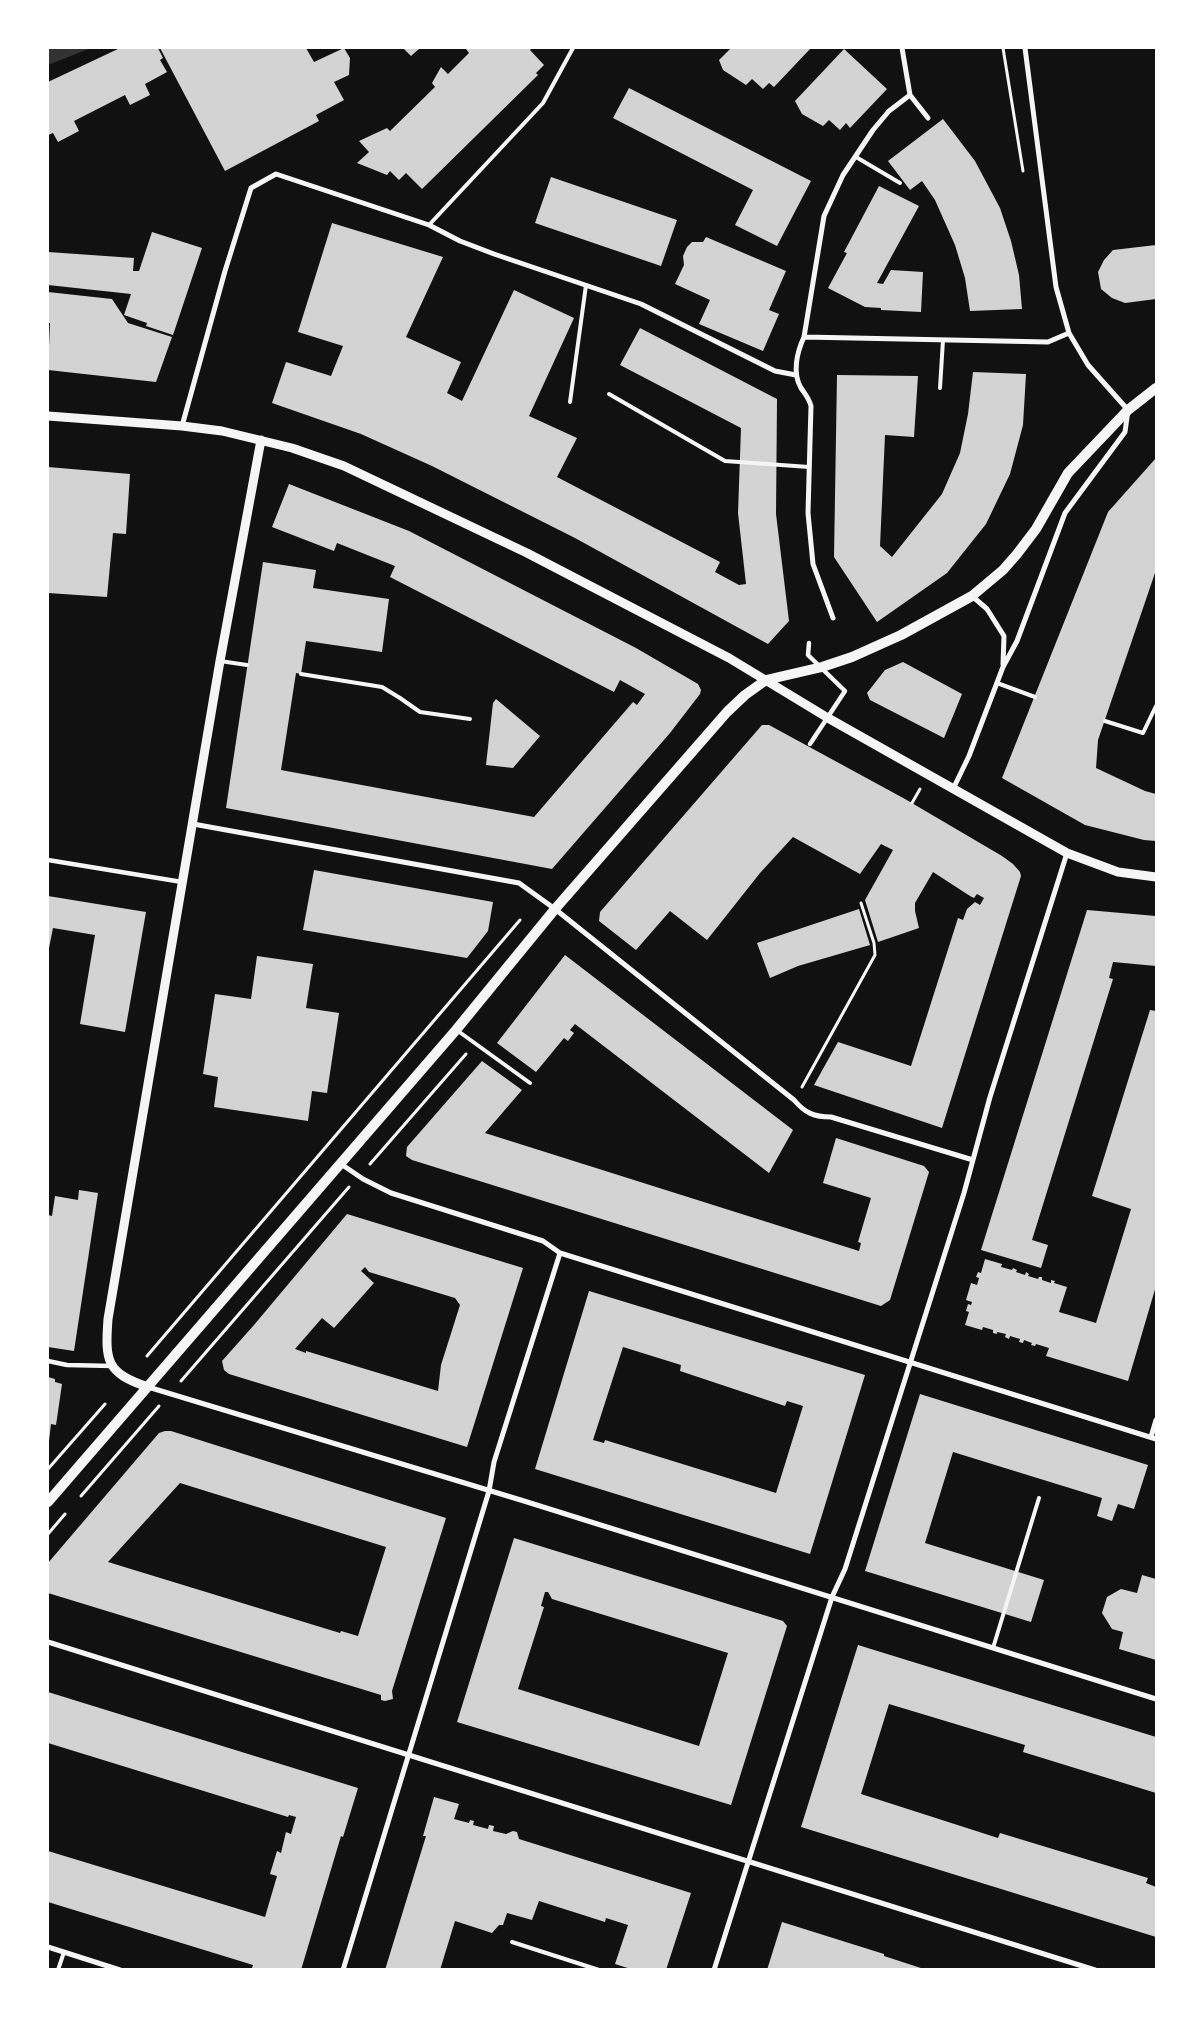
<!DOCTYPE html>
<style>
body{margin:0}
#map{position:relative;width:1204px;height:2017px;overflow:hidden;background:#111;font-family:Figtree,sans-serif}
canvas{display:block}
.frame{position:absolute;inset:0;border:49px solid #fff;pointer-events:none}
</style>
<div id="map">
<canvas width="1204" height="2017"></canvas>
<div class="frame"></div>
</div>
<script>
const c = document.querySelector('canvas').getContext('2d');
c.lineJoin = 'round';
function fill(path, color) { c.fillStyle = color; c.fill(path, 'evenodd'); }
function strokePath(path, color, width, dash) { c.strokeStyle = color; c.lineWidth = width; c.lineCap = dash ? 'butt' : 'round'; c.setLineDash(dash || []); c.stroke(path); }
fill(new Path2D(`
 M 48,48 L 91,48 L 48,65 Z`), '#333');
fill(new Path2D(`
 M 120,48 L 158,48 L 163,58 L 160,60 L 167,72 L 145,84 L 150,95 L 130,105 L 125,95 L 74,121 L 79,131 L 58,142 L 53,133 L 48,135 L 48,82 Z
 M 160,48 L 306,48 L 314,62 L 344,48 L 350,58 L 349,75 L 334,82 L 344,100 L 316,115 L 319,121 L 225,171 Z
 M 403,48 L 420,48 L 411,56 Z
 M 467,48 L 532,48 L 530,50 L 544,65 L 536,73 L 538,75 L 422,189 L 406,173 L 399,180 L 390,171 L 387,175 L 357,163 L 369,152 L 359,141 L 387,128 L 390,131 L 435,87 L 432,83 L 441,67 L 448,74 L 469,53 L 466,49 Z
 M 731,48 L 809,48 L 810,49 L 774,87 L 769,83 L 763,89 L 752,79 L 746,85 L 723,70 L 719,60 Z
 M 844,49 L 887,89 L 850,128 L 846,123 L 840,130 L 829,120 L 823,126 L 802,114 L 795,101 Z
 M 629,88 L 811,181 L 777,246 L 735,225 L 753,190 L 613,118 Z
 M 943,119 L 975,161 L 1000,208 L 1011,241 L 1019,275 L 1022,309 L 970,311 L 965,278 L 955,245 L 935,200 L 922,181 L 910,190 L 888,161 Z
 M 551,177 L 677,220 L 661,266 L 535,223 Z
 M 879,186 L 919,206 L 877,283 L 883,284 L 891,270 L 923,272 L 921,312 L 881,310 L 881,308 L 865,307 L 828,288 L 847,253 L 844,252 Z
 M 332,223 L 443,257 L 406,337 L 461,362 L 447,393 L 462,401 L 514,290 L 574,318 L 529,416 L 577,438 L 557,477 L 720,562 L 715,572 L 739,585 L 746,584 L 738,513 L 741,428 L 620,365 L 640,328 L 777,399 L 776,514 L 789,621 L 768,644 L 575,538 L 432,466 L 361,434 L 272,403 L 286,362 L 331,376 L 343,346 L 298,332 Z
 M 152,232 L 202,248 L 173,335 L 146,326 L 147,323 L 124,315 L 131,294 L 48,285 L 48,252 L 134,258 L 133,271 L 139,271 Z
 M 706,237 L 786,271 L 769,310 L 779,314 L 763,351 L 699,324 L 710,300 L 675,284 L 684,265 L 683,256 L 687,247 L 692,242 L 703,242 Z
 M 1156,245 L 1156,299 L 1125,303 L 1112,298 L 1101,289 L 1098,272 L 1104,260 L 1113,250 Z
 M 48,292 L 112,299 L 128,323 L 172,337 L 156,382 L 48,370 L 50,323 L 48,323 Z
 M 973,372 L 1026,374 L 1023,425 L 1010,474 L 986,524 L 947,573 L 877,622 L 834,557 L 837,375 L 918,376 L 914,437 L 885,435 L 880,546 L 892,557 L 942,494 L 960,453 L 968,414 Z
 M 1156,458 L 1156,570 L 1098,740 L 1096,768 L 1145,791 L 1156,794 L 1156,841 L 1144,840 L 1085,825 L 1002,778 L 1108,512 Z
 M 48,467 L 130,474 L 126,534 L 113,533 L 107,597 L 48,593 Z
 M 289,484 L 409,531 L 636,648 L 698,684 L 701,690 L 700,694 L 670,733 L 552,869 L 226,808 L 263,562 L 316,570 L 313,588 L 389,599 L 382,652 L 306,641 L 301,674 L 296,673 L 281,770 L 534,817 L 633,702 L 637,705 L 645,694 L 620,680 L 614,692 L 390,577 L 395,566 L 337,543 L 334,551 L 272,527 Z
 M 903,662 L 962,694 L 944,738 L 870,700 L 867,693 L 885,670 Z
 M 496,699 L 540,736 L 513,768 L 486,765 L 493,703 Z
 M 762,725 L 769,725 L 905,799 L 1002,856 L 1013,864 L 1020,872 L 1021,876 L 942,1128 L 814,1085 L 838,1042 L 911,1066 L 958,918 L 963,920 L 967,909 L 975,902 L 980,905 L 984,898 L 977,894 L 974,898 L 970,896 L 933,872 L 915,903 L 915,911 L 919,928 L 878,942 L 865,900 L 893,850 L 881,844 L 860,874 L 793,837 L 760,873 L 707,940 L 670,911 L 636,950 L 599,921 L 600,912 Z
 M 314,870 L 493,902 L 488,931 L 467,958 L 303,930 Z
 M 48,896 L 146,912 L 125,1032 L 80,1024 L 95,935 L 53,928 L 49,948 L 48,948 Z
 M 859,909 L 870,945 L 798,966 L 770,978 L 757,943 Z
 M 1087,910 L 1156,916 L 1156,966 L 1113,962 L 1109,978 L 1113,979 L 1032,1240 L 1048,1245 L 1041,1268 L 981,1250 Z
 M 565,955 L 793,1130 L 769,1173 L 575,1024 L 570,1030 L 574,1033 L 568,1041 L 564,1038 L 536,1072 L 497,1043 Z
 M 257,956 L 313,964 L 306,1008 L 339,1013 L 327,1093 L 312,1091 L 308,1121 L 214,1107 L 218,1077 L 203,1074 L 215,994 L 251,999 Z
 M 1150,1010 L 1156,1011 L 1156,1286 L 1128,1381 L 1046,1356 L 1049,1348 L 1036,1344 L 1035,1346 L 1031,1345 L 1032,1343 L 1024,1340 L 1023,1343 L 1019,1342 L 1020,1339 L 1010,1336 L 1009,1339 L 1005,1337 L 1006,1334 L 997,1332 L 997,1334 L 993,1333 L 993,1330 L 983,1327 L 982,1330 L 965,1325 L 969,1312 L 966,1311 L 968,1304 L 971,1305 L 972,1302 L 966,1300 L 971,1283 L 977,1285 L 979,1278 L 976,1277 L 978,1272 L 981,1273 L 985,1259 L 1002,1264 L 1001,1267 L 1012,1270 L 1013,1268 L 1017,1270 L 1016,1272 L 1025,1275 L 1026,1272 L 1029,1274 L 1028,1276 L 1038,1279 L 1039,1277 L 1042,1277 L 1042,1280 L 1051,1283 L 1051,1280 L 1055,1281 L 1054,1283 L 1067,1287 L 1059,1312 L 1096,1323 L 1131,1209 L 1092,1196 Z
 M 482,1061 L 522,1090 L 485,1133 L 859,1251 L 861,1243 L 858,1242 L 871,1198 L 823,1183 L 836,1138 L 924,1166 L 929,1172 L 890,1300 L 881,1306 L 412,1160 L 406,1156 L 407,1147 Z
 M 79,1190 L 98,1193 L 74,1351 L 48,1347 L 48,1215 L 52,1216 L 55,1196 L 78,1200 Z
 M 347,1214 L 523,1268 L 467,1447 L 229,1374 L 224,1370 L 222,1361 L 254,1325 ZM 365,1267 L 369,1272 L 455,1298 L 460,1305 L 441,1365 L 438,1391 L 306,1351 L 306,1353 L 295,1349 L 322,1318 L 334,1328 L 374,1283 L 361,1271 Z
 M 589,1291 L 865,1375 L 810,1554 L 535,1469 ZM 623,1347 L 681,1365 L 680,1371 L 785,1406 L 787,1401 L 803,1406 L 776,1493 L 605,1440 L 604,1443 L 593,1440 Z
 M 48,1377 L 55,1379 L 55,1382 L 62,1384 L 56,1425 L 51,1424 L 49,1441 Z
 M 920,1394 L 1148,1465 L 1134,1509 L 1118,1504 L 1112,1521 L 1097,1516 L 1102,1498 L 953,1452 L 925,1543 L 1044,1580 L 1031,1622 L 865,1571 Z
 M 165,1431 L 171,1431 L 446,1518 L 392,1691 L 393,1699 L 385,1701 L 381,1700 L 381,1695 L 48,1593 L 48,1563 L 159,1433 ZM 180,1483 L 386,1547 L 358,1636 L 341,1631 L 340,1633 L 108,1562 Z
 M 514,1538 L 783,1621 L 787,1626 L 731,1805 L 457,1722 ZM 545,1592 L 548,1592 L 552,1599 L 728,1653 L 699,1746 L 518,1689 L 544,1607 L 541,1606 Z
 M 1142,1575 L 1156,1579 L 1156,1660 L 1119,1649 L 1123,1632 L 1112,1629 L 1102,1613 L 1107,1597 L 1121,1589 L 1137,1593 Z
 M 858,1645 L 1156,1737 L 1156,1793 L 1023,1752 L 1025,1745 L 889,1704 L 861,1794 L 998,1838 L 1000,1833 L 1148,1878 L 1146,1883 L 1156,1887 L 1156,1937 L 801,1827 Z
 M 48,1692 L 358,1788 L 343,1837 L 341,1836 L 301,1970 L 258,1970 L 252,1968 L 253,1965 L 48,1902 L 48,1851 L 265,1917 L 277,1876 L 270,1874 L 277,1851 L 281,1853 L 286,1832 L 291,1834 L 296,1817 L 289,1815 L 288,1817 L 48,1743 Z
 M 434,1797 L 459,1804 L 454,1819 L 469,1823 L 470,1820 L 474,1821 L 473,1825 L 488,1829 L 489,1825 L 494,1826 L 493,1831 L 506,1834 L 513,1831 L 517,1832 L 519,1839 L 691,1893 L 666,1970 L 634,1970 L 615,1964 L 628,1925 L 606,1918 L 605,1922 L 539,1901 L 532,1920 L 507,1913 L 503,1925 L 499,1925 L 492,1933 L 455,1921 L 440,1970 L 385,1970 L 426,1836 L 423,1836 Z
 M 782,1922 L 884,1954 L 884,1956 L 927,1970 L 767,1970 Z`), '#d3d3d3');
strokePath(new Path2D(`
 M 1003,48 L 1023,171
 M 912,803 L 920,789
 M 802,1087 L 875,955 L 874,943 L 861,903
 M 370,1164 L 466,1054
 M 147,1356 L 520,920
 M 181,1381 L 349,1187
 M 48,1469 L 105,1404
 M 81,1496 L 159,1406
 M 48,1534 L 65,1514`), '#f5f5f5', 3);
strokePath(new Path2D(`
 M 856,157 L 900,183
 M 429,225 L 543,103 L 573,48
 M 940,388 L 943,340
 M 609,394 L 725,461 L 809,467
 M 570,402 L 586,285
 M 220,661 L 247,665
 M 301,674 L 382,687 L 400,698 L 420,712 L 470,719
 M 997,683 L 1035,697
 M 1105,721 L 1143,733 L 1156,706
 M 458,1031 L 530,1083
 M 993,1648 L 1039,1498
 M 512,1942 L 599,1970
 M 58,1970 L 64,1952`), '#f5f5f5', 4);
strokePath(new Path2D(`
 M 809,643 L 808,655 L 845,691 L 810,744
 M 48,860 L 182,882
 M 48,1361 L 67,1365 L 113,1366`), '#f5f5f5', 4.5);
strokePath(new Path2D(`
 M 902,48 L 910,95 L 928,118
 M 804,337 L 1048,342 L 1069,333
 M 182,426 L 225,271 L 251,188 L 276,174 L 429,225 L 460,241 L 494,254 L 641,304 L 775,371 L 796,375
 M 972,596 L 987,609 L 1004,636 L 1003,664
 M 833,618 L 813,564 L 808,513 L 811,406 C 809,398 805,394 801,388 C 792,373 797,352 804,337 L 824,216 L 843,175 L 873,130 L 889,111 L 910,95
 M 954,787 L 969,756 L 1003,667 L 1017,641 L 1065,513 L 1125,432 L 1128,410 L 1088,365 L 1069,333 L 1056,287 L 1025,48
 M 193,824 L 519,883 L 555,909 L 794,1100 C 805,1113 814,1117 831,1117 L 973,1160
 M 341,1164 L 363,1179 L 391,1193 L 543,1241 L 560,1253 L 1156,1439
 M 148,1387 L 524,1501 L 1156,1699
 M 1151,1437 L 1156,1420
 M 48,1642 L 1095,1970
 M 48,1947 L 120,1970
 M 343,1970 L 489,1491 L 494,1462 L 560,1253
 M 714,1970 L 832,1597 L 845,1569 L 964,1193 L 990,1097 L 1067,853`), '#f5f5f5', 5);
strokePath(new Path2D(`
 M 48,416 L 182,426 L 222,431 L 292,448 L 344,466 L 527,553 L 729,658 L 828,718 L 1067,853 L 1118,872 L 1156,877
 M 148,1387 C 106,1373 105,1361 108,1319 L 220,661 L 261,440`), '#f5f5f5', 9);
strokePath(new Path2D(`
 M 48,1502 L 456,1030 L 555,909 L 727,712 L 745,695 L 766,680 L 822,667 L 852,657 L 901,635 L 972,596 L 1003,570 L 1017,554 L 1036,529 L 1068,473 L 1128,410 L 1156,388`), '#f5f5f5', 10);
</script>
